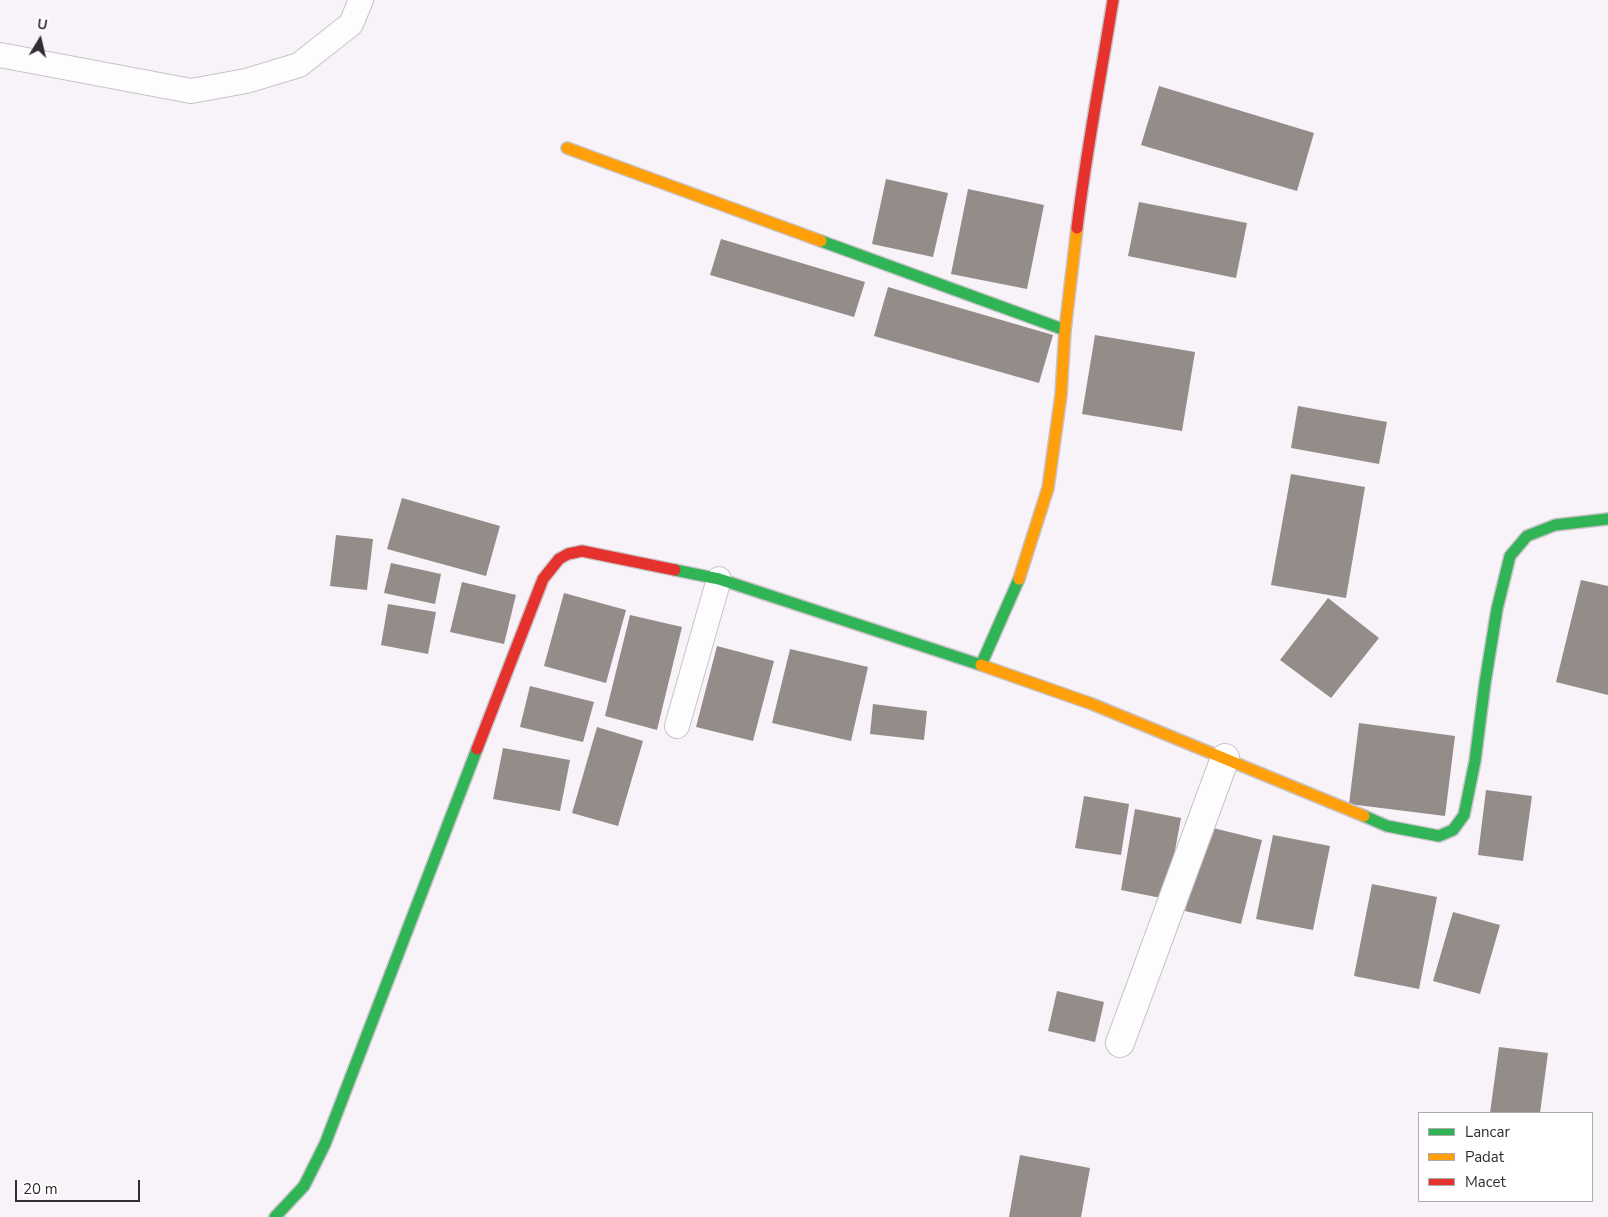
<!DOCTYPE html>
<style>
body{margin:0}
#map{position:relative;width:1608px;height:1217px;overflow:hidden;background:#f8f2f9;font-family:"Nunito Sans",sans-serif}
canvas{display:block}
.legend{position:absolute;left:1418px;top:1112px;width:175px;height:90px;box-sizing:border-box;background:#fff;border:1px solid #acabad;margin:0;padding:6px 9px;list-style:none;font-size:15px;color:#302c31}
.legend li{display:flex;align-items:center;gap:10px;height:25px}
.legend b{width:25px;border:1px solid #acabad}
.north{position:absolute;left:15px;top:15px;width:50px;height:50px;-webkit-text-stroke:4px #fff;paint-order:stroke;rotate:9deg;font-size:14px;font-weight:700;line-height:20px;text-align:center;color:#302c31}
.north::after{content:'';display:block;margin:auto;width:18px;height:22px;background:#302c31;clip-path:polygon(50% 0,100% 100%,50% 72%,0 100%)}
.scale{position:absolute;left:15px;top:1180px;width:125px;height:22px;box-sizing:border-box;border:2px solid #302c31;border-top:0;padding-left:6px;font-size:15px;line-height:18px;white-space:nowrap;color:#302c31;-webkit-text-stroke:4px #fff;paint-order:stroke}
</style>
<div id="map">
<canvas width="1608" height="1217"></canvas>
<ul class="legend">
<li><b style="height:6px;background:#30b455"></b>Lancar</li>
<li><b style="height:6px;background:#ff9f0a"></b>Padat</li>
<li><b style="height:6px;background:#e5322d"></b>Macet</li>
</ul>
<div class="north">U</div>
<div class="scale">20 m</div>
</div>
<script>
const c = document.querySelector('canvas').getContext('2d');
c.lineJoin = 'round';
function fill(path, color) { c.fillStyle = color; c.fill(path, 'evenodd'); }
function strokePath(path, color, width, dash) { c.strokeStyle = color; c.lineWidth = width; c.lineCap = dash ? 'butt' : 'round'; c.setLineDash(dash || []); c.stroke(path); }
fill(new Path2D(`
 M 1159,86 L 1314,133 L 1297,191 L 1141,145 Z
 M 886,179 L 948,193 L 933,257 L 872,244 Z
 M 968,189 L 1044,205 L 1027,289 L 951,274 Z
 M 1139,202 L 1247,223 L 1236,278 L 1128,256 Z
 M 721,239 L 865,282 L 854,317 L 710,275 Z
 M 888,287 L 1053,335 L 1039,383 L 874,336 Z
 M 1095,335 L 1195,352 L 1182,431 L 1082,414 Z
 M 1298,406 L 1387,422 L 1379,464 L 1291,448 Z
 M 1291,474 L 1365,487 L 1346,598 L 1271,585 Z
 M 402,498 L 500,526 L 486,576 L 387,549 Z
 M 336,535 L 373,539 L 367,590 L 330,586 Z
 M 391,563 L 441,574 L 435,604 L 384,593 Z
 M 1581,580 L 1608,586 L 1608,695 L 1556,682 Z
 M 462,582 L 516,595 L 504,644 L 450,632 Z
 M 564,593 L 626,610 L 606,683 L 544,666 Z
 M 1328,598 L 1379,638 L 1331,698 L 1280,660 Z
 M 388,604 L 436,612 L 428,654 L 381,645 Z
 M 630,615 L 682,627 L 657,730 L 605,716 Z
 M 717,646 L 774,661 L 753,741 L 696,727 Z
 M 790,649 L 868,667 L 851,741 L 772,723 Z
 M 530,686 L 594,702 L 583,742 L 520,727 Z
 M 873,704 L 927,711 L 924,740 L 870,734 Z
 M 1359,723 L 1455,736 L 1445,816 L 1349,804 Z
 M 597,727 L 643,741 L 618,826 L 572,813 Z
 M 503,748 L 570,760 L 560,811 L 493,799 Z
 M 1486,790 L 1532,796 L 1523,861 L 1478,855 Z
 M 1084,796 L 1129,804 L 1121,855 L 1075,848 Z
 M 1135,809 L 1181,818 L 1166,899 L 1121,890 Z
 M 1205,826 L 1262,840 L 1241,924 L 1185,911 Z
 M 1273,835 L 1330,846 L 1313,930 L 1256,919 Z
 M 1372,884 L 1437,897 L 1419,989 L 1354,976 Z
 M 1453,912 L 1500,925 L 1480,994 L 1433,981 Z
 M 1057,991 L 1104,1002 L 1095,1042 L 1048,1031 Z
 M 1499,1047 L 1548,1053 L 1540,1113 L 1490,1113 Z
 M 1020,1155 L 1090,1168 L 1081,1217 L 1009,1217 Z`), '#948c88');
const lane = new Path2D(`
 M 0,55 L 191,91 L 246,81 L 299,65 L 351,24 L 361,0
 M 677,726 L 719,579`);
const street = new Path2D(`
 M 1120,1043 L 1225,758`);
const fast = new Path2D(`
 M 821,241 L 1065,330
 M 675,570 L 719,579 L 981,665 L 1019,579
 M 1364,816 L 1387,826 L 1439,836 L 1453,830 L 1464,815 L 1475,761 L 1485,683 L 1497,609 L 1510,556 L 1527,536 L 1555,525 L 1608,519
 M 275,1217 L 304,1186 L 325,1144 L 477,749`);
const slow = new Path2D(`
 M 567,148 L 821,241
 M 1019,579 L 1048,488 L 1061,395 L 1065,330 L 1077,228
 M 981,665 L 1092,704 L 1364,816`);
const jam = new Path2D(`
 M 1077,228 C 1086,152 1101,76 1113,0
 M 477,749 L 543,579 L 559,559 L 568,554 L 582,551 L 675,570`);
strokePath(lane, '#c8c3c8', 26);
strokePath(street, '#c8c3c8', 30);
strokePath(fast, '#c8c3c8', 14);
strokePath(slow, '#c8c3c8', 14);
strokePath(jam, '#c8c3c8', 14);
strokePath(lane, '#fefdfe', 24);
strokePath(street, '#fefdfe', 28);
strokePath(fast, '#30b455', 11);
strokePath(slow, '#ff9f0a', 11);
strokePath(jam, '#e5322d', 11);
</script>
